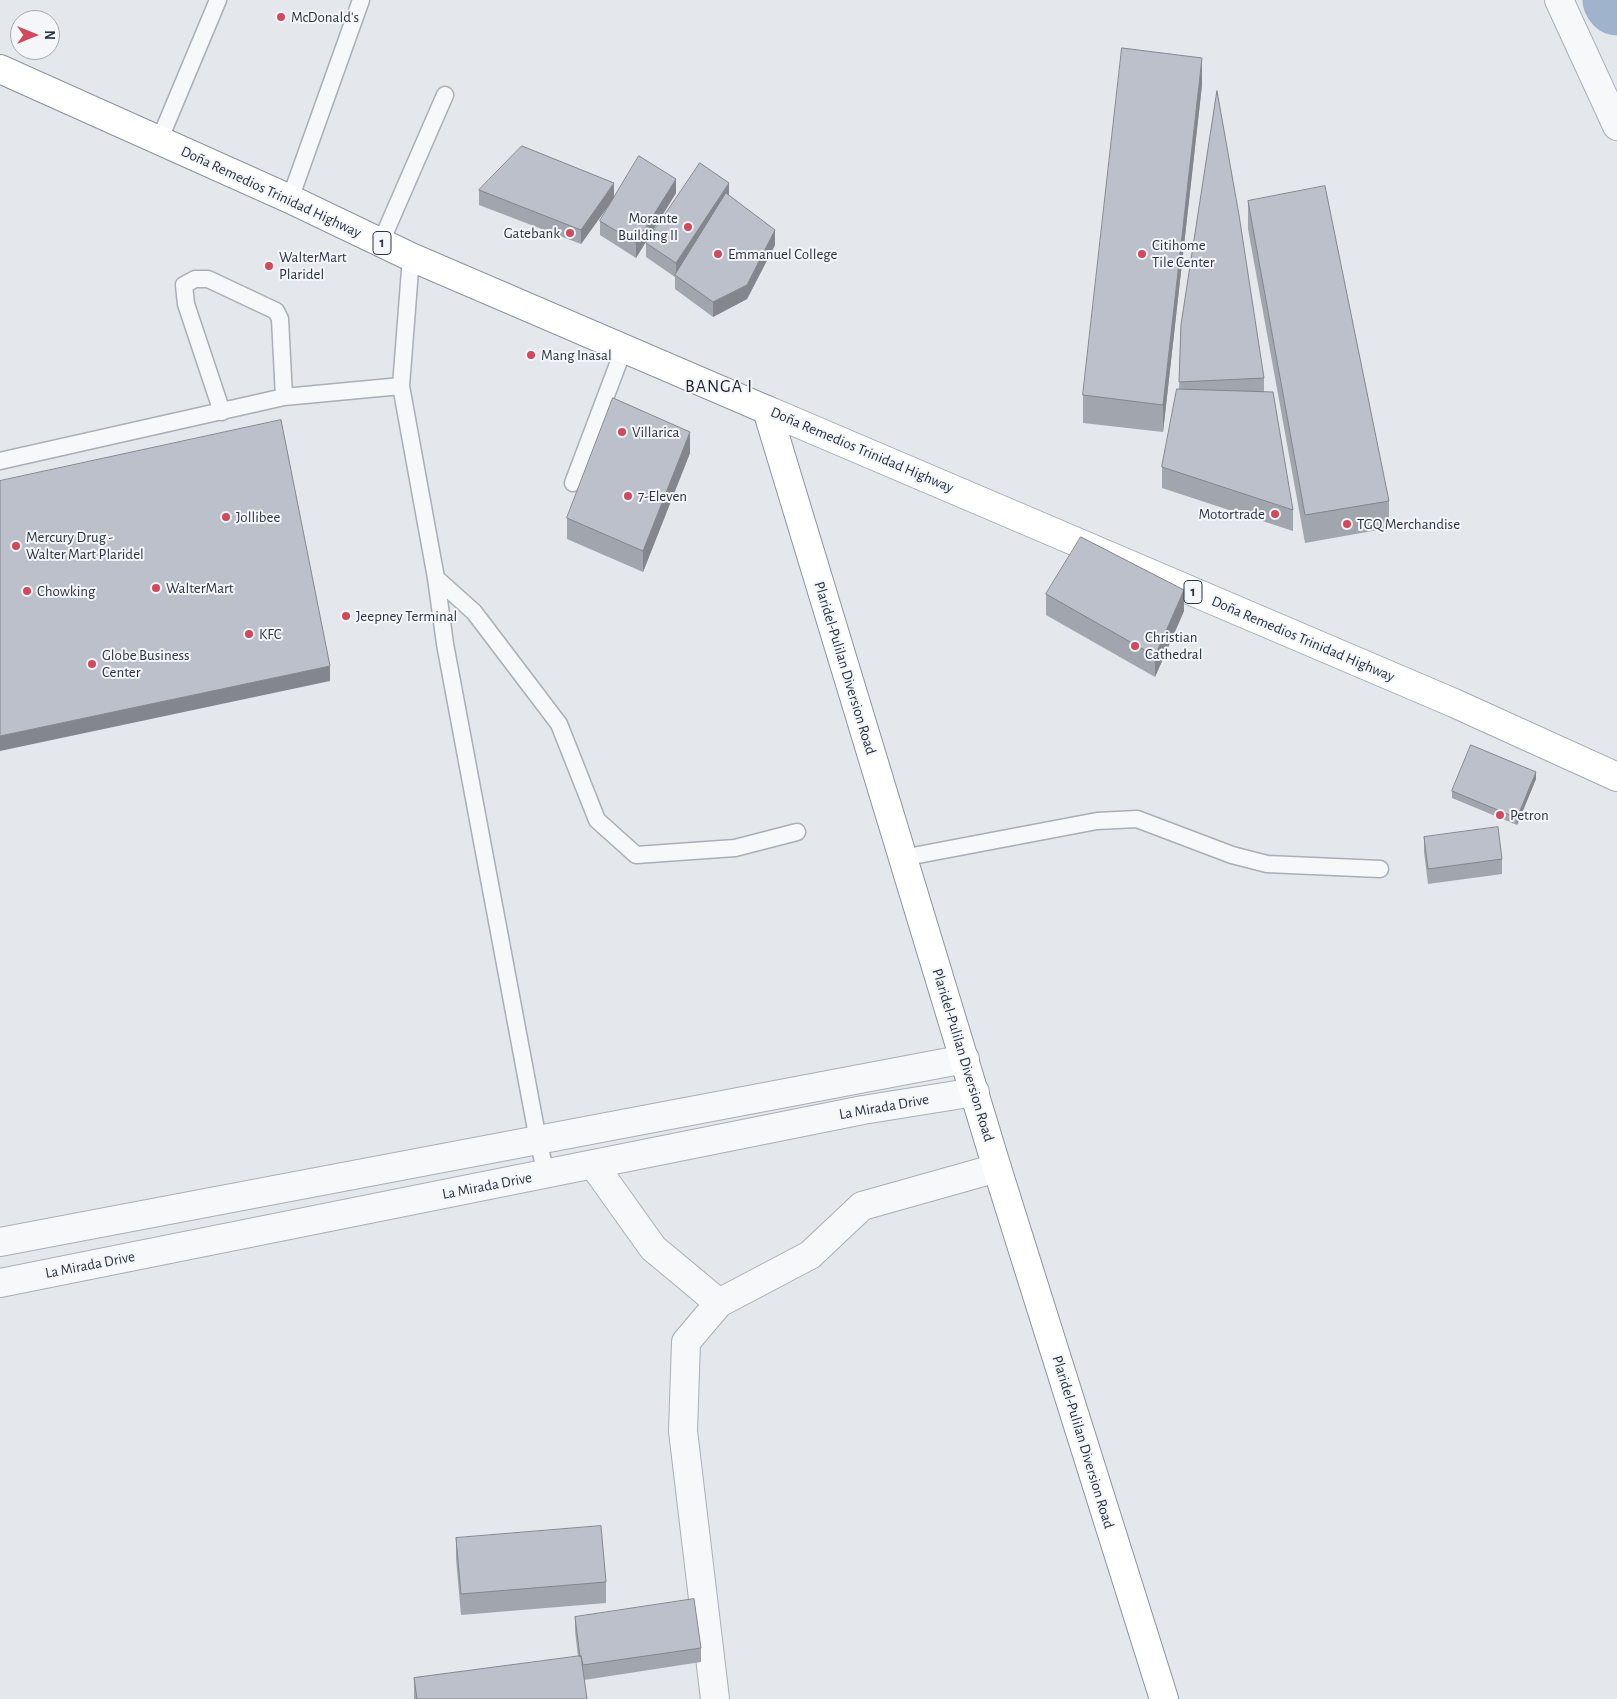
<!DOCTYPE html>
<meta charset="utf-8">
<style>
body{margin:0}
#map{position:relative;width:1617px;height:1699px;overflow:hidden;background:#e4e7ec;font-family:"Alegreya Sans",sans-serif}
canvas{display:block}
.north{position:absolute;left:10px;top:10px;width:50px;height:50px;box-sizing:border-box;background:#f4f6f9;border:1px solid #a4a8b1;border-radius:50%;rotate:90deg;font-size:14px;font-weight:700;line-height:20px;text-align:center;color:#2b3445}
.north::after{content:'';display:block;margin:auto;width:18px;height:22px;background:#d1495b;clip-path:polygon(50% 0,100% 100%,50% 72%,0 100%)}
</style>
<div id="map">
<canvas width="1617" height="1699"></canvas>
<div class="north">N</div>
</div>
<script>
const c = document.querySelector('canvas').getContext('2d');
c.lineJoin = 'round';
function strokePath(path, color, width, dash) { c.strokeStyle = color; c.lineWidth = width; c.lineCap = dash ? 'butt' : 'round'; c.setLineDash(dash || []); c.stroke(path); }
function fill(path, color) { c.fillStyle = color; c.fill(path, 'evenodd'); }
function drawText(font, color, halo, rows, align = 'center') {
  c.font = font + ' "Alegreya Sans",sans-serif'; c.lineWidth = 4; c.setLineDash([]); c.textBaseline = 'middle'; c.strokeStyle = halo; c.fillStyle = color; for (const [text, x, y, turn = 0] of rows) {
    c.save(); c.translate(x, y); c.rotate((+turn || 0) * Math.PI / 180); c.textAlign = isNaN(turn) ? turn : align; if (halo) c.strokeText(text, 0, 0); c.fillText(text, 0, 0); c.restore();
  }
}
strokePath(new Path2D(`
 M 1615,0 L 1617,3`), '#9fb4cc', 65);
const service = new Path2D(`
 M 159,141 L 218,0
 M 290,199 L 361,0
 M 381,242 L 445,95
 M 411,257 L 401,386 L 436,578 L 445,644 L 538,1140 L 546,1174
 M 222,412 L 186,304 L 184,285 L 195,279 L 208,279 L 276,311 L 280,319 L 284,397
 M 0,461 L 284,397 L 401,386
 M 573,483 L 624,348
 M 436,578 L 474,612 L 559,724 L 597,820 L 636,855 L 735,848 L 797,832
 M 902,858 L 1097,821 L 1137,819 L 1232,855 L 1267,864 L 1380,869`);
const minor = new Path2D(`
 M 1559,0 L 1617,126
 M 593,1164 L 653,1248 L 719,1303
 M 0,1242 L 965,1059
 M 0,1283 L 863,1110 L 975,1092
 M 715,1699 L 683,1431 L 686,1342 L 719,1303 L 810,1255 L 862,1206 L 997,1168`);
const primary = new Path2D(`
 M 767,410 L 1454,703 L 1617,777`);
const trunk = new Path2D(`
 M 0,69 L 290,199 L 411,257 L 767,410 L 997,1168 L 1164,1699`);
strokePath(service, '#a9aeb7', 19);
strokePath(minor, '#a9aeb7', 30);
strokePath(primary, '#a3abb8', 30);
strokePath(trunk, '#8b94a3', 30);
strokePath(service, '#f7f8fa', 16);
strokePath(minor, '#f7f8fa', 28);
strokePath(primary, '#fff', 28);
strokePath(trunk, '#fff', 28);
fill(new Path2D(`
 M 1202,85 L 1163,432 L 1083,423 L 1083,395 Z
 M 479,190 L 614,198 L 581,244 L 479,205 Z
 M 676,193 L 636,258 L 600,235 L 600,221 Z
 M 729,196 L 775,245 L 747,299 L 713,317 L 675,289 L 675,277 L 646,257 L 646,243 Z
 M 1248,201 L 1389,501 L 1389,528 L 1305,543 L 1248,229 Z
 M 1181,325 L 1264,378 L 1264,391 L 1293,510 L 1293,531 L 1162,488 L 1162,467 L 1179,389 Z
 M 690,453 L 643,572 L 567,539 L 567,518 Z
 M 1046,594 L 1184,611 L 1155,677 L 1046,615 Z
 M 1536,779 L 1517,825 L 1452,798 L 1452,791 Z
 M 1424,837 L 1502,859 L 1502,874 L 1428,884 L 1424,852 Z
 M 456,1538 L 606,1582 L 606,1603 L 461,1615 L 456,1559 Z
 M 575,1617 L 701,1648 L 701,1662 L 584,1680 L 587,1699 L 414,1699 L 414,1678 L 578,1657 L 575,1631 Z`), '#a1a5ae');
fill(new Path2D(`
 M 1202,58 L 1202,85 L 1163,432 L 1163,405 Z
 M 676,179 L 676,193 L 636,258 L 636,243 Z
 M 614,183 L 614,198 L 581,244 L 581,230 Z
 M 729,183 L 729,197 L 676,275 L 676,263 Z
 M 775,230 L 775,245 L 747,299 L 713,317 L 713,302 Z
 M 690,432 L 690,453 L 643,572 L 643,551 Z
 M 1184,590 L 1184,611 L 1155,677 L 1155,656 Z
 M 330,666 L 330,681 L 0,751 L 0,736 Z
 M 1536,772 L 1536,779 L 1517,825 L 1517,818 Z`), '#83868d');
const building = new Path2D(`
 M 1122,48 L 1202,58 L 1163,405 L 1083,395 Z
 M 1217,91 L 1239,215 L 1264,378 L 1179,382 L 1181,325 Z
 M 522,146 L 614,183 L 581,230 L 479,190 Z
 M 639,156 L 676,179 L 636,243 L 600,221 Z
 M 700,163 L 729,183 L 676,263 L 646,243 Z
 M 1325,186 L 1389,501 L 1305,515 L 1248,201 Z
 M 726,193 L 775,230 L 747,285 L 713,302 L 675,275 Z
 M 1177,389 L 1273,392 L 1293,510 L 1162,467 Z
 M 613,398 L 690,432 L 643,551 L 567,518 Z
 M 281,420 L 330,666 L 0,736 L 0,481 Z
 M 1081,537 L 1184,590 L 1155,656 L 1046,594 Z
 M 1471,745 L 1536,772 L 1517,818 L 1452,791 Z
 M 1498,827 L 1502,859 L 1428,869 L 1424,837 Z
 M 601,1526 L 606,1582 L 461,1594 L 456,1538 Z
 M 694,1599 L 701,1648 L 583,1665 L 581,1656 L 580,1657 L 575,1617 Z
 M 581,1656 L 587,1699 L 417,1699 L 414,1678 Z`);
fill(building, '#bbc0ca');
strokePath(building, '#83868d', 1);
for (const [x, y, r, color] of [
 [281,17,5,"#d1495b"],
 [688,227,5,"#d1495b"],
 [570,233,5,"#d1495b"],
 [718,254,5,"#d1495b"],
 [1142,254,5,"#d1495b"],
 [269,266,5,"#d1495b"],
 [531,355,5,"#d1495b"],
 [622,432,5,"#d1495b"],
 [628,496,5,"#d1495b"],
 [1275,514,5,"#d1495b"],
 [226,517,5,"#d1495b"],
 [1347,524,5,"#d1495b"],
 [16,546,5,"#d1495b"],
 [156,588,5,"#d1495b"],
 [27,591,5,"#d1495b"],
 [346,616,5,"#d1495b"],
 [249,634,5,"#d1495b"],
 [1135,646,5,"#d1495b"],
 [92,664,5,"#d1495b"],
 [1500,815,5,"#d1495b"]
]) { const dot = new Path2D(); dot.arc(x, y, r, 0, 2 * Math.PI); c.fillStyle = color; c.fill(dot); strokePath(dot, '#f4f6f9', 2); }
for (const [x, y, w] of [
 [382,243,18],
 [1193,592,18]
]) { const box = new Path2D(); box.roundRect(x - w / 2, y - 11.5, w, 23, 4); c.fillStyle = '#f4f6f9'; c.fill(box); strokePath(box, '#2b3445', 1); }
drawText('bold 14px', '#2b3445', null, [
 ["1",382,243],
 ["1",1193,592]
]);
drawText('15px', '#2b3445', '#f4f6f9', [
 ["McDonald's",291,17],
 ["Morante",678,218,"right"],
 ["Building II",678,235,"right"],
 ["Gatebank",560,233,"right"],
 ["Citihome",1152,245],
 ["Tile Center",1152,262],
 ["Emmanuel College",728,254],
 ["WalterMart",279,257],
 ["Plaridel",279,274],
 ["Mang Inasal",541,355],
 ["Villarica",632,432],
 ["7-Eleven",638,496],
 ["Motortrade",1265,514,"right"],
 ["Jollibee",236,517],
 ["TGQ Merchandise",1357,524],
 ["Mercury Drug -",26,537],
 ["Walter Mart Plaridel",26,554],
 ["WalterMart",166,588],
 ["Chowking",37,591],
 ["Jeepney Terminal",356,616],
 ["KFC",259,634],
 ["Christian",1145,637],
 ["Cathedral",1145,654],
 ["Globe Business",102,655],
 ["Center",102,672],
 ["Petron",1510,815]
], 'left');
drawText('15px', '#2b3445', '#f4f6f9', [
 ["Doña Remedios Trinidad Highway",271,192,25],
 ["Doña Remedios Trinidad Highway",862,450,23],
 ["Doña Remedios Trinidad Highway",1303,639,23],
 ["Plaridel-Pulilan Diversion Road",845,668,73],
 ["Plaridel-Pulilan Diversion Road",963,1055,73],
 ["La Mirada Drive",884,1107,-10],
 ["La Mirada Drive",487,1186,-11],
 ["La Mirada Drive",90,1265,-11],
 ["Plaridel-Pulilan Diversion Road",1083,1442,73]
]);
c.letterSpacing = '1px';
drawText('18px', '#1d2536', '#f4f6f9', [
 ["BANGA I",719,387]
]);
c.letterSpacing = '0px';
</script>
